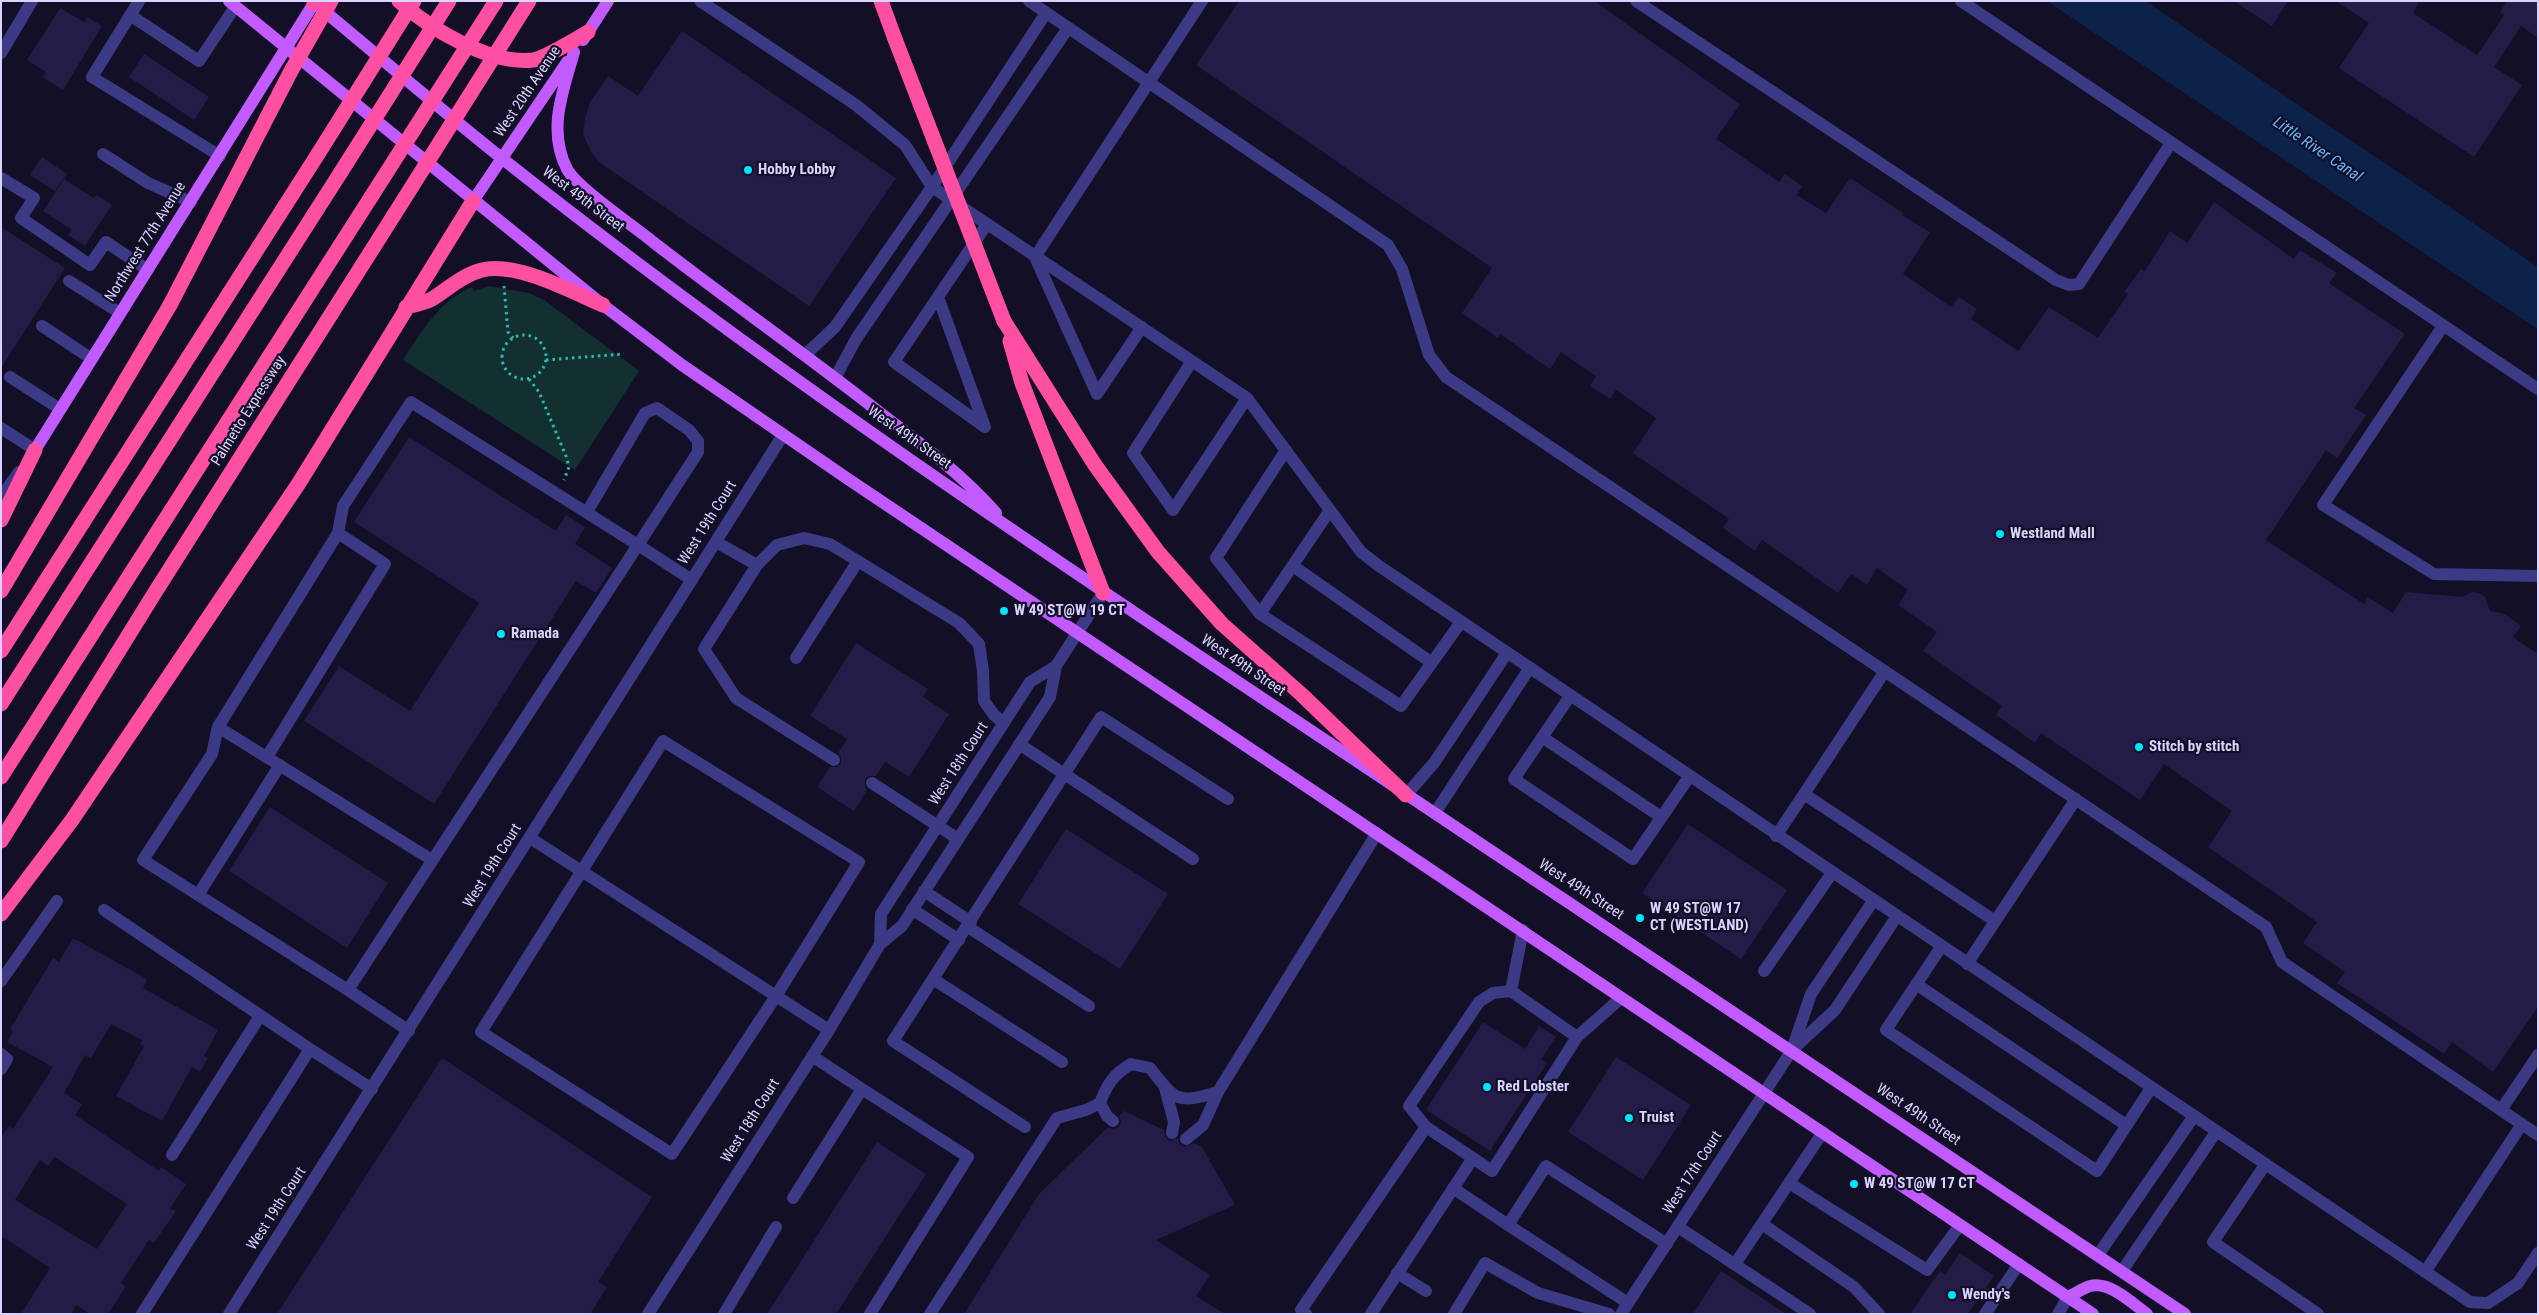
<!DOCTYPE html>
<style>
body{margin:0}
#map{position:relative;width:2539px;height:1315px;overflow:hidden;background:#130f26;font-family:"Roboto Condensed",sans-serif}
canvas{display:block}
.frame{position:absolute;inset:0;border:2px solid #d9d4ff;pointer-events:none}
</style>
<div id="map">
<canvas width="2539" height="1315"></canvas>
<div class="frame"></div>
</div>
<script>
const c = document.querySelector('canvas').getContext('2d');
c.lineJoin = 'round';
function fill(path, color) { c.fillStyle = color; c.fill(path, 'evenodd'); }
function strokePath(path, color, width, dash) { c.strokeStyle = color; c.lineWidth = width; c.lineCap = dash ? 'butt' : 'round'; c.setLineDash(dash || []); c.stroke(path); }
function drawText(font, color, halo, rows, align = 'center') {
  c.font = font + ' "Roboto Condensed",sans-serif'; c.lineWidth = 4.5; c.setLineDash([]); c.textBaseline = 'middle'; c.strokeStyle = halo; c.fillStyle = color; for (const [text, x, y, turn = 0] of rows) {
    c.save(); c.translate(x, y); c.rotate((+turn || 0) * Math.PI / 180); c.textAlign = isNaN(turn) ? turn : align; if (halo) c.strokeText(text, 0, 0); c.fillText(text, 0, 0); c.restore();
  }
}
fill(new Path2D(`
 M 489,286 L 529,293 L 544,300 L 639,371 L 575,470 L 403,360 C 422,331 439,301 472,287 L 474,291 Z`), '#12302f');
fill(new Path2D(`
 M 2047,1 L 2145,1 L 2538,267 L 2538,329 Z`), '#0c2248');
fill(new Path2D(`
 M 1239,1 L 1594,1 L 1740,104 L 1716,139 L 1779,182 L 1785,174 L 1802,186 L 1797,195 L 1826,213 L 1850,178 L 1903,213 L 1902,215 L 1930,232 L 1903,274 L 1951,307 L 1959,297 L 1977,309 L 1971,319 L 2018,351 L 2049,307 L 2098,338 L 2128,294 L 2124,292 L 2141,269 L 2145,271 L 2170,231 L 2187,243 L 2214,202 L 2294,259 L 2300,250 L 2337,273 L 2329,283 L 2405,334 L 2354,408 L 2366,415 L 2337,458 L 2326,450 L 2266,540 L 2364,604 L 2368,597 L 2393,613 L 2406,592 L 2462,597 L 2472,592 L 2479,593 L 2485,597 L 2490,611 L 2505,614 L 2521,626 L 2513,637 L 2538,654 L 2538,1007 L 2493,1072 L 2452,1042 L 2444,1054 L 2337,983 L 2345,972 L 2303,943 L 2317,922 L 2208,847 L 2232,811 L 2164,764 L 2140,800 L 2041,733 L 2035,743 L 1996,715 L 2002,706 L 1923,651 L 1937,632 L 1898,605 L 1908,590 L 1877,568 L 1867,585 L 1851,574 L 1838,593 L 1762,540 L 1755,551 L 1723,528 L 1729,519 L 1633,453 L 1656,418 L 1616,390 L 1610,399 L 1590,386 L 1596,376 L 1561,352 L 1550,369 L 1500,334 L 1498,338 L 1462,313 L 1492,268 L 1196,65 Z
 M 2234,1 L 2288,1 L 2272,26 Z
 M 2336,1 L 2420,1 L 2413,13 L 2477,55 L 2504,15 L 2500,12 L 2507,1 L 2538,1 L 2538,38 L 2521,26 L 2494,67 L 2522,85 L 2474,157 L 2339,68 L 2369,23 Z
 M 60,8 L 84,22 L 87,17 L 102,26 L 63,90 L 42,77 L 46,72 L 27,60 Z
 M 682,31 L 896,178 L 809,306 L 600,163 L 591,152 L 583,134 L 585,118 L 590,102 L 608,76 L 638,96 Z
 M 144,54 L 209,97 L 194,120 L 129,77 Z
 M 42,157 L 67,174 L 55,191 L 30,175 Z
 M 64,179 L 94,198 L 96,195 L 112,205 L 85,246 L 68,235 L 72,230 L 43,211 Z
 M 1,227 L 65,268 L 1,368 Z
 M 409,437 L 556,531 L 566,515 L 585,527 L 575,544 L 612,568 L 596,593 L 576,581 L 434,804 L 304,721 L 339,666 L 410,711 L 479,603 L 354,522 Z
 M 856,643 L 928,689 L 923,697 L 949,714 L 909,777 L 885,762 L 876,776 L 869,776 L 865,779 L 865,786 L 867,790 L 854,811 L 817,787 L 830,767 L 837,767 L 841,764 L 841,757 L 838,753 L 847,739 L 810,716 Z
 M 270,807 L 388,883 L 347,948 L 229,871 Z
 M 1688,824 L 1787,890 L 1741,959 L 1642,893 Z
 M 1066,829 L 1168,894 L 1120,969 L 1018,904 Z
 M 73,938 L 147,979 L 143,988 L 218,1030 L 204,1056 L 208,1058 L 200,1072 L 192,1067 L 162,1121 L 116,1096 L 144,1046 L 140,1044 L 142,1040 L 111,1024 L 91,1058 L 85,1055 L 64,1093 L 82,1104 L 75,1115 L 159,1171 L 161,1167 L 186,1184 L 170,1208 L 176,1211 L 154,1243 L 149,1240 L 121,1283 L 126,1286 L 108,1314 L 90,1314 L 76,1305 L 71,1314 L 21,1314 L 50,1268 L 1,1236 L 1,1137 L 9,1126 L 13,1129 L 53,1067 L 7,1042 L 13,1031 L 10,1029 L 53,958 L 59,962 ZM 54,1157 L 127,1204 L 97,1249 L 15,1200 L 40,1160 L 48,1166 Z
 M 1483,1022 L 1525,1049 L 1539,1026 L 1556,1037 L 1541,1059 L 1547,1063 L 1490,1151 L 1426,1110 Z
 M 1616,1057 L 1691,1105 L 1643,1180 L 1568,1132 Z
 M 442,1058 L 652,1197 L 598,1282 L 607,1287 L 590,1314 L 277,1314 Z
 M 1124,1111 L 1164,1130 L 1165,1136 L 1170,1141 L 1178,1138 L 1179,1144 L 1184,1147 L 1194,1143 L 1202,1147 L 1235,1205 L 1156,1240 L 1210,1275 L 1196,1296 L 1225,1314 L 964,1314 L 1039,1194 L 1108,1127 L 1112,1129 L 1119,1127 L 1121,1122 L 1119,1116 Z
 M 877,1142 L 926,1174 L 836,1314 L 767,1314 Z
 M 1960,1253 L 1994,1276 L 1968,1314 L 1910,1314 L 1940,1271 L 1945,1275 Z
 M 1721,1271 L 1786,1314 L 1693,1314 Z`), '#241b47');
strokePath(new Path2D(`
 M 504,286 L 508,332 L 513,338
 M502 357a22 22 0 1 1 44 0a22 22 0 1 1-44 0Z
 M 546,360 L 624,354
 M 529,379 L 539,392 L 566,456 L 569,467 L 564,480`), '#2fb8b0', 3, [2.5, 4]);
strokePath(new Path2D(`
 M 139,1 L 92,77 L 220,156
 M 700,1 L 856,105 L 905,145 L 932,187 L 1247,398 L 1361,552 L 1379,566 L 2470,1302 L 2488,1303 L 2518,1283 L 2538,1253
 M 1029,1 L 1388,245 L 1402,269 L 1429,355 L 1446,377 L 2266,927 L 2282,962 L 2538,1135
 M 1636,1 L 2056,280 L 2069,285 L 2079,284 L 2171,143
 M 1961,1 L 2538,389
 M 130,15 L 199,61 L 235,7
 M 1,53 L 32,1
 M 103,154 L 148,183 L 191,202
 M 1,178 L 34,198 L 21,218 L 90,265 L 106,242 L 148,270
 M 69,281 L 120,313
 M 938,297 L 985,427 L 894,362 L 987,224
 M 42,326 L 92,359
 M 2443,326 L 2323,505 L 2434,574 L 2538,576
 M 1142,327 L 1097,394 L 1035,257 L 1202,1
 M 805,355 L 835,327 L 932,187 L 1046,13
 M 1192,361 L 1133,453 L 1173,510 L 1247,398
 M 10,377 L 60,409
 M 835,378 L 856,339 L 1068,28
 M 1,428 L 35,450
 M 1286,450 L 1216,558 L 1260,614 L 1401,706 L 1461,622
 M 338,533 L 343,506 L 411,402 L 638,545 L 698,452 L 698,441 L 689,430 L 657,408 L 645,413 L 587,512
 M 716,542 L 757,565 L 777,545 L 804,538 L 830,544 L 959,623 L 979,644 L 983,671 L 984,701 L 994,715 L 1004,723
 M 757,565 L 704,649 L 736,698 L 834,760
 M 1293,566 L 1432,663
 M 1260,614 L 1330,510
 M 796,658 L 858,561
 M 1885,671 L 1804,794 L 1995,921
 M 1570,696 L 1514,779 L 1633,859 L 1689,777
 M 218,727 L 212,754 L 143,860 L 348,990 L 638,545 L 692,580
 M 1542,737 L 1661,817
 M 663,741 L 859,862 L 776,996 L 672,1154 L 481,1032 Z
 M 1019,744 L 1193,859
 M 267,757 L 385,564 L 338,533 L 218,727 L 432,860
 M 872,783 L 958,839
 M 1406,795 L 1434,763 L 1507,653
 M 1435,813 L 1529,669
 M 1776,836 L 1804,794
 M 530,838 L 829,1030
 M 924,891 L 971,922
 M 198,895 L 280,765
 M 912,909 L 959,940
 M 104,910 L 310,1049
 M 968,927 L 1089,1006
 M 1941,947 L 1886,1030 L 2097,1171 L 2151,1088
 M 1967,964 L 2076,799
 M 1764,971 L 1832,873
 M 933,979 L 1062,1062
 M 1,981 L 57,901
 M 1916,984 L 2126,1125
 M 348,990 L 409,1031
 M 1511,991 L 1523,930
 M 1794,1048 L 1835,1010 L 1897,916
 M 1792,1050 L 1811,994 L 1873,901
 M 1,1054 L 7,1059 L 1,1069
 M 812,1056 L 862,1089
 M 1165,1088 L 1174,1122 L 1172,1133
 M 1100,1103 L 1107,1116 L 1113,1121
 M 2501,1110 L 2538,1055
 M 1025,1127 L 893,1041 L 1101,717 L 1228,799
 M 1426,1127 L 1409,1106 L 1479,1002 L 1493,993 L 1511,991 L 1577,1037
 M 1186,1139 L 1203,1125 L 1218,1092 L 1377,833
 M 172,1155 L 260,1016
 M 1473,1158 L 1492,1171 L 1577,1037 L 1621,998
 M 2265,1165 L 2213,1242 L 2318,1314
 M 1789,1183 L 1927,1270 L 1960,1225
 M 1453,1188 L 1508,1225
 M 793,1198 L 862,1089 L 968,1157 L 870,1314
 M 1762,1224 L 1854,1287 L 1879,1314
 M 1678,1227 L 1810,1314
 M 2098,1255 L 2194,1116
 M 1735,1264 L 1823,1132
 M 2122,1271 L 2216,1132
 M 2425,1272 L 2522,1124
 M 1397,1273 L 1426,1291
 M 1628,1303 L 1508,1225 L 1546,1166 L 1667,1244
 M 142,1314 L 310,1049 L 372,1089
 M 724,1314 L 776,1227
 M 930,1314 L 1057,1118 L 1086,1110 L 1100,1103 C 1107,1084 1114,1074 1131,1064 L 1150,1068 C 1176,1101 1176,1104 1218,1092
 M 1306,1314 L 1301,1310 L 1426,1127 L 1473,1158 L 1371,1314
 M 1454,1314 L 1485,1263 L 1538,1293 L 1609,1314
 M 1985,1314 L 2019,1264
 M 2058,1314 L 2068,1297`), '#3d3a85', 12);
strokePath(new Path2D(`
 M 229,1314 L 783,435`), '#3d3a85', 12);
strokePath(new Path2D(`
 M 1,497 L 19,472
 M 880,944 L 881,914 L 1030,682 L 1056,666
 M 648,1314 L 829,1030 L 880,944 L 902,926 L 1050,697 L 1056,666 L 1103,593
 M 1621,1314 L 1792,1050`), '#3d3a85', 12);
strokePath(new Path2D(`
 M 229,1 L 603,305 L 682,365 L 845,477 L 2093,1314
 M 318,6 C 380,57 441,110 504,160 C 755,359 1022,538 1289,716 C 1587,916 1887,1113 2185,1314
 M 583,40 L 608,1
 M 574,52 C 563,91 547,130 567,169 C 577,188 634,226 653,242 C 728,300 805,354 879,412 C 920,443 962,474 996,513
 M 473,201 L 567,62
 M 35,450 L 314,3
 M 2068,1297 C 2075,1294 2083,1288 2090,1286 C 2110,1281 2132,1303 2147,1314`), '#c25bff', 12);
strokePath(new Path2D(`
 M 399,1 C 430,29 490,65 533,60 C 545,58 576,39 588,32
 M 881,1 L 895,39
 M 314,3 L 315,1
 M 406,307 C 414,305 424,303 432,299 C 448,289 462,275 482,270 C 516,261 572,292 603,305
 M 1004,321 L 1095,465 L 1158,552 L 1222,624 L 1301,694 L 1406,795
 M 1010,341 L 1022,383 L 1103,593
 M 1,520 L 35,450
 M 1,591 L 170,305
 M 1,651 L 318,154
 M 1,704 L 341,172
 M 1,777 L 371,197
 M 1,841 L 154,594 L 394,215
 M 1,914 L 72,820 L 299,483 L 473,201`), '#ff4fa3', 15);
strokePath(new Path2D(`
 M 895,39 L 1004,321
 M 318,154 L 414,1
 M 341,172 L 449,1
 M 371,197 L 496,1
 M 394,215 L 529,1
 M 170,305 L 291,71 L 331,1`), '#ff4fa3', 15);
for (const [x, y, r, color] of [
 [748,170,5,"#00e5ff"],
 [2000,534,5,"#00e5ff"],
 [1004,611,5,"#00e5ff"],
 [501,634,5,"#00e5ff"],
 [2139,747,5,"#00e5ff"],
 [1640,918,5,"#00e5ff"],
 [1487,1087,5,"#00e5ff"],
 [1629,1118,5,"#00e5ff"],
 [1854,1184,5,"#00e5ff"],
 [1952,1295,5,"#00e5ff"]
]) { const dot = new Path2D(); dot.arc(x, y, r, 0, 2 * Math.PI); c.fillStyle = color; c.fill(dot); strokePath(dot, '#130f26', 2); }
drawText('15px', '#d9d4ff', '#130f26', [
 ["West 20th Avenue",528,92,-56],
 ["West 49th Street",583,200,37],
 ["Northwest 77th Avenue",146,242,-58],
 ["Palmetto Expressway",249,411,-58],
 ["West 49th Street",909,438,35],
 ["West 19th Court",708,523,-58],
 ["West 49th Street",1243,666,34],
 ["West 18th Court",959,764,-57],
 ["West 19th Court",493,866,-58],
 ["West 49th Street",1581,890,33],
 ["West 49th Street",1918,1115,34],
 ["West 18th Court",751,1121,-58],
 ["West 17th Court",1693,1173,-57],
 ["West 19th Court",277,1209,-57]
]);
drawText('bold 15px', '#d9d4ff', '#130f26', [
 ["Hobby Lobby",758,170],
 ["Westland Mall",2010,534],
 ["W 49 ST@W 19 CT",1014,611],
 ["Ramada",511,634],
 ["Stitch by stitch",2149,747],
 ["W 49 ST@W 17",1650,909],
 ["CT (WESTLAND)",1650,926],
 ["Red Lobster",1497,1087],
 ["Truist",1639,1118],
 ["W 49 ST@W 17 CT",1864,1184],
 ["Wendy's",1962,1295]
], 'left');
drawText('italic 16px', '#62b6ff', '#130f26', [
 ["Little River Canal",2317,150,34]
]);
</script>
